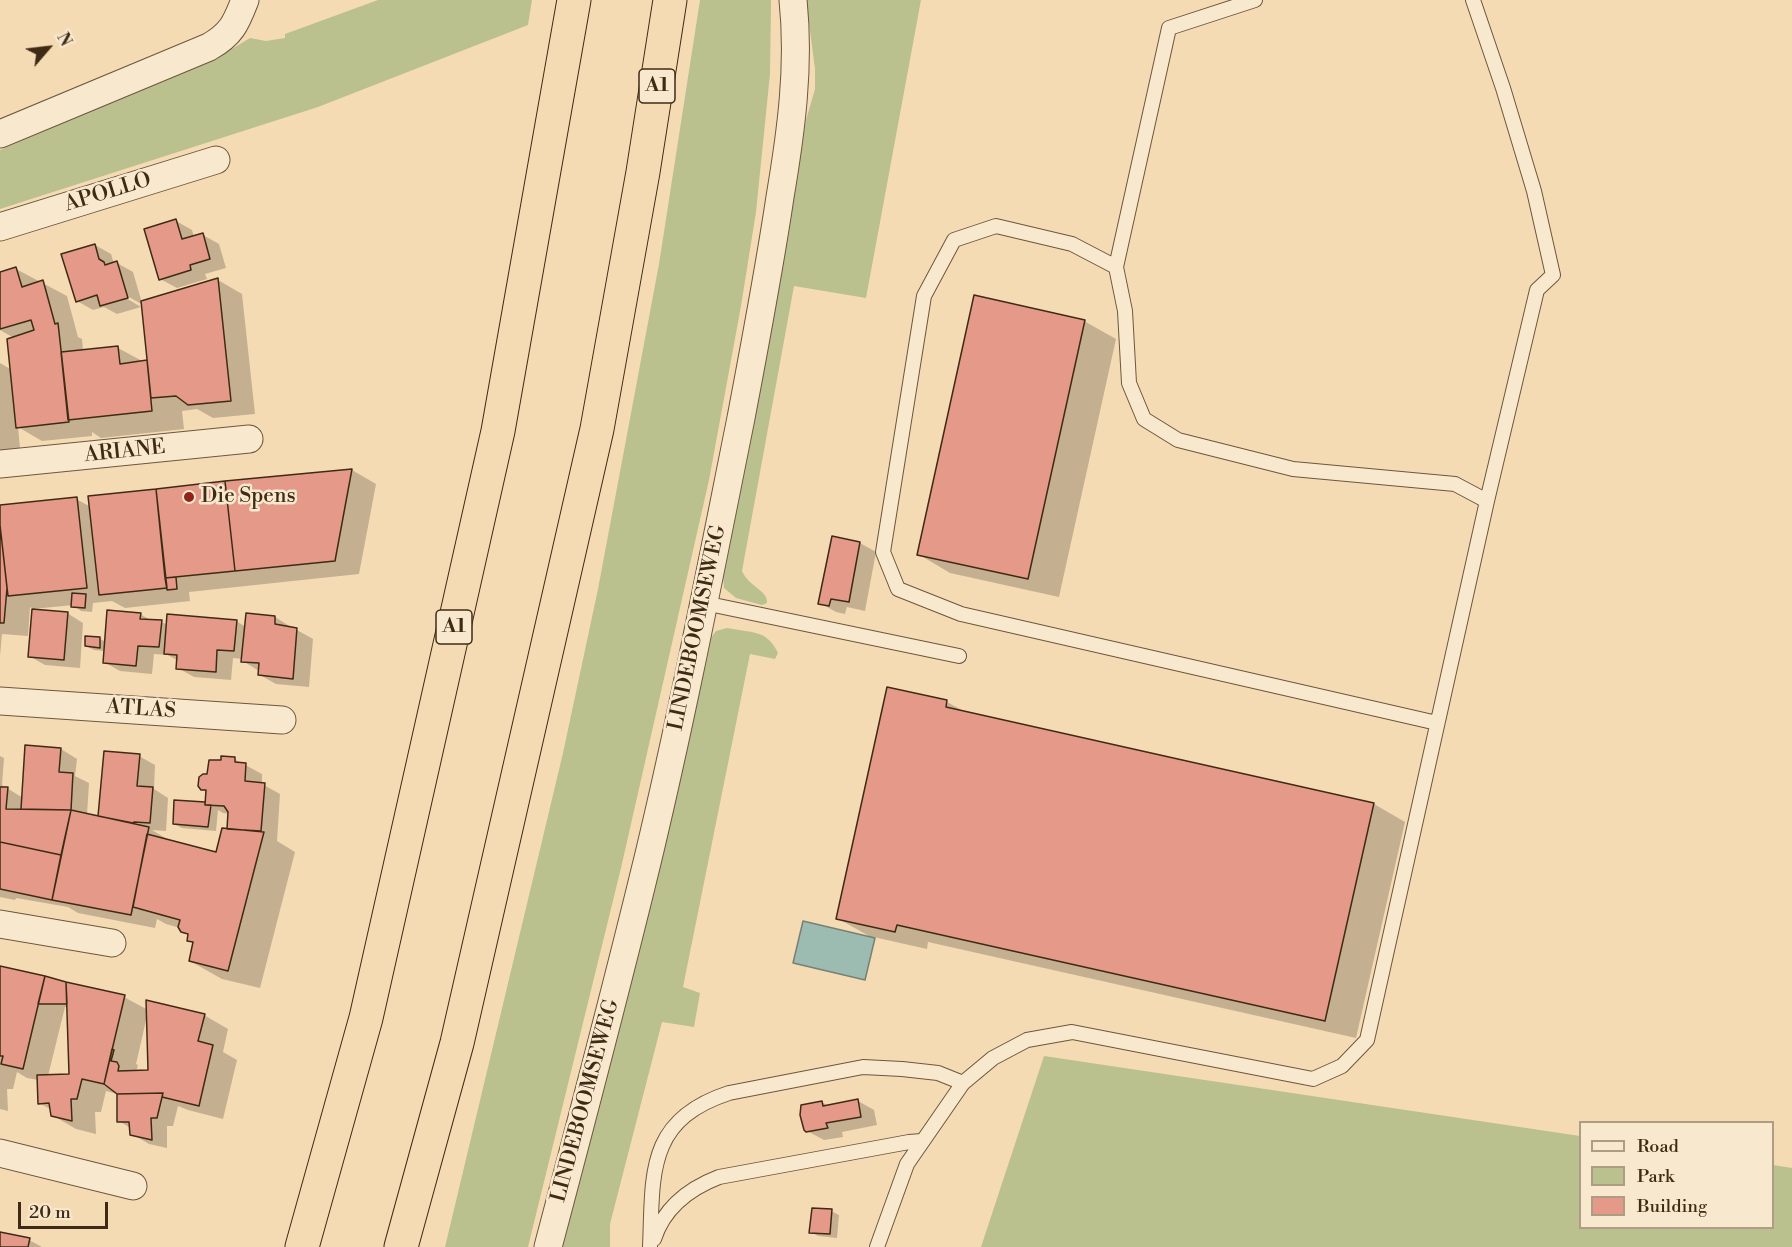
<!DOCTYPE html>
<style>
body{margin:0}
#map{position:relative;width:1792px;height:1247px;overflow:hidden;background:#f5dbb4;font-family:"Libre Bodoni",serif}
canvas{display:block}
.legend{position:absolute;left:1579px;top:1121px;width:195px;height:108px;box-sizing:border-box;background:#f8e8ce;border:2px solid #ae9c84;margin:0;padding:8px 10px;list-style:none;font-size:18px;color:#3f2b15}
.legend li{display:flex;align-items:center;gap:12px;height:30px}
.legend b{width:30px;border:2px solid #ae9c84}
.north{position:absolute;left:18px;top:18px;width:60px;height:60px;-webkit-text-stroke:4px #f8e8ce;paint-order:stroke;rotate:62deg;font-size:16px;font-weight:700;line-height:24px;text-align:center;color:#3f2b15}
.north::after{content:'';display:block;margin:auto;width:21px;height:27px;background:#3f2b15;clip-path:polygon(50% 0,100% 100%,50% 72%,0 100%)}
.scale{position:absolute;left:18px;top:1202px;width:90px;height:27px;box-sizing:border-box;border:3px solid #3f2b15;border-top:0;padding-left:8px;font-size:18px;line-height:21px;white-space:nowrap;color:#3f2b15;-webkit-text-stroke:4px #f8e8ce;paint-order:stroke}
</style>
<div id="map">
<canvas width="1792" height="1247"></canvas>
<ul class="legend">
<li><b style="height:8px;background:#f8e8ce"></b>Road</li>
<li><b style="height:16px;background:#bac08e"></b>Park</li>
<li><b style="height:16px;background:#e59989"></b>Building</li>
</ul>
<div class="north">N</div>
<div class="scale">20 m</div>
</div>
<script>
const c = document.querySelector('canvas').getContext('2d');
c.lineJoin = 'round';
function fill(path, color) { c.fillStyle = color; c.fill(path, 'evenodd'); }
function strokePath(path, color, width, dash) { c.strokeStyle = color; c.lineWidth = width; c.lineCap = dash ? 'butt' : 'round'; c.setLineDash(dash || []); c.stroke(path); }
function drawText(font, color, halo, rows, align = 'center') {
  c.font = font + ' "Libre Bodoni",serif'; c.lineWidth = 5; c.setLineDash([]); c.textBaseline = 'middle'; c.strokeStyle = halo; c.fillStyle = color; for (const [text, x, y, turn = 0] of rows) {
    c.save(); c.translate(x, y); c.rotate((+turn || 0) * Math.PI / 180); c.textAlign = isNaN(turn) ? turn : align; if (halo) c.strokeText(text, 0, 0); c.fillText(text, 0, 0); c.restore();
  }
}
fill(new Path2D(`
 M 378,0 L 532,0 L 528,25 L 318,107 L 0,209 L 0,150 L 222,55 L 250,38 L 266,41 L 285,38 L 285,34 Z
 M 700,0 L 771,0 L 771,7 L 770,74 L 756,212 L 741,306 L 709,480 L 621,868 L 528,1247 L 445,1247 L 563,753 L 598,589 L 659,264 Z
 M 806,0 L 921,0 L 866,298 L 794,286 L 742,571 C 749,587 768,590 767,603 L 762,605 L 736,598 L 724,588 L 723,576 L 780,275 L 806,120 L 815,89 L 815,69 Z
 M 727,628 C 751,633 767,629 778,653 L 775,659 L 750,654 L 683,987 L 700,993 L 694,1027 L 662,1022 L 610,1224 L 610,1247 L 561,1247 L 710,639 L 716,631 Z
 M 1044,1056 L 1580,1136 L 1580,1228 L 1772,1228 L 1773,1165 L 1792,1168 L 1792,1247 L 981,1247 Z`), '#bac08e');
const water = new Path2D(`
 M 803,921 L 875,938 L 865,980 L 793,963 Z`);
fill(water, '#9cbbb1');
strokePath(water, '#778173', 1.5);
fill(new Path2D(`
 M 176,221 L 192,230 L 194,237 L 203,235 L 219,244 L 226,268 L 205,274 L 207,279 L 177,288 L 160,279 Z
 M 95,245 L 111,254 L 114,264 L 117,263 L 133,272 L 142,303 L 218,280 L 242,294 L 255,414 L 213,418 L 197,409 L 182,411 L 184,429 L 101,438 L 92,432 L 92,436 L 42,441 L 18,427 L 20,448 L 0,450 L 0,363 L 12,370 L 14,338 L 0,330 L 0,274 L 16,269 L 67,296 L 78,337 L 82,339 L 83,351 L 118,348 L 144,362 L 149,363 L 143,305 L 122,293 L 121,295 L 141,307 L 117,314 L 104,307 L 93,310 L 77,301 Z
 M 1084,321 L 1116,339 L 1059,597 L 950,573 L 918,554 Z
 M 352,470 L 376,484 L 359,574 L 189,592 L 190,601 L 125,608 L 112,601 L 93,603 L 92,612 L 81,611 L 73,605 L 33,609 L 67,613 L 83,623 L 80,668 L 45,665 L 29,656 L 33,609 L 30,607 L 28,636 L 2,634 L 0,656 L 0,507 L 76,499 L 91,507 L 90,497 Z
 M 860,543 L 876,552 L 865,611 L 847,607 L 845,614 L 836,612 L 820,603 Z
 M 140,614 L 152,621 L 161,622 L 168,625 L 236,621 L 246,627 L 275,617 L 291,627 L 291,629 L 297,630 L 313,639 L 309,687 L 276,684 L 260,675 L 259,671 L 243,661 L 243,659 L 233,658 L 231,680 L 194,677 L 178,668 L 178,661 L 168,655 L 154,654 L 152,674 L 120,671 L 104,662 L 105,651 L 94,650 L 86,646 L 100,639 L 106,642 Z
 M 947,702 L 967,713 L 1374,804 L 1405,822 L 1356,1038 L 928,942 L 927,949 L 869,936 L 837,918 Z
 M 61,749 L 77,759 L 75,776 L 89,783 L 87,815 L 106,819 L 100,815 L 139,756 L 155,765 L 154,789 L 168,798 L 166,831 L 152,830 L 172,842 L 217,854 L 233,831 L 230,814 L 223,813 L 218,810 L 216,831 L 182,828 L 174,824 L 205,804 L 207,805 L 207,792 L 202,789 L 209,776 L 234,759 L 262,774 L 262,784 L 280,794 L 277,841 L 295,852 L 260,988 L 222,979 L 190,961 L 195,944 L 189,940 L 190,935 L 180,928 L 166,924 L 157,919 L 155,928 L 78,913 L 68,907 L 16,898 L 15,900 L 0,897 L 0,756 L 4,758 L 2,785 L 23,798 Z
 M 0,968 L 124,997 L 148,1010 L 204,1015 L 228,1029 L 223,1052 L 237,1060 L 223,1119 L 188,1110 L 178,1106 L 173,1126 L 167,1126 L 167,1148 L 149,1144 L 132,1134 L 132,1129 L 119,1121 L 118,1094 L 106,1091 L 101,1112 L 95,1112 L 96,1134 L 76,1129 L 52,1115 L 52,1110 L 39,1103 L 38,1080 L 27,1078 L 17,1072 L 13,1089 L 7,1089 L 8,1111 L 0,1109 ZM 65,1007 L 69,1007 L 70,1075 L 48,1076 ZM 147,1016 L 150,1072 L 136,1072 L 138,1065 L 136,1064 Z
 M 858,1101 L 874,1110 L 877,1125 L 842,1132 L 843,1137 L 824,1140 L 807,1131 L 822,1102 L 828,1106 Z
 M 831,1211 L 839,1215 L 837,1238 L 818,1236 L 811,1232 Z
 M 0,1234 L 29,1240 L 42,1247 L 0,1247 Z`), '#0003');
const building = new Path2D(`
 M 176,219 L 182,239 L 203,233 L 210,259 L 190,265 L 191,270 L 159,280 L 144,229 Z
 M 95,244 L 99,259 L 104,262 L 105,265 L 117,261 L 128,298 L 100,306 L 97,295 L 76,302 L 61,254 Z
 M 16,267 L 22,287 L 43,280 L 55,324 L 58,323 L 69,422 L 16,428 L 7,339 L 34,330 L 31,320 L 0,329 L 0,272 Z
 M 218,278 L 231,401 L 188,405 L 176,396 L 151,398 L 141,301 Z
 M 974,295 L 1085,320 L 1028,579 L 917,555 Z
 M 118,346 L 120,364 L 147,360 L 152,411 L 68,420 L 61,352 Z
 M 352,469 L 335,561 L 235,571 L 225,481 Z
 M 225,481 L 235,571 L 165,578 L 156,489 Z
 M 156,489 L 167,588 L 99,595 L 88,496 Z
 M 77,497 L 87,588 L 8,596 L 0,525 L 0,505 Z
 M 0,525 L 7,588 L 4,623 L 0,623 Z
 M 832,536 L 860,542 L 849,602 L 831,599 L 829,606 L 818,604 Z
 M 176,577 L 177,589 L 167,590 L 165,578 Z
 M 72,593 L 86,594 L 85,608 L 71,607 Z
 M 32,609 L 68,612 L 64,660 L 28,657 Z
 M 107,610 L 141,613 L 140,619 L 162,620 L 159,647 L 138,646 L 136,666 L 103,663 Z
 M 246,613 L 275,616 L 275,624 L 297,628 L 293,679 L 258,675 L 259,663 L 241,662 Z
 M 167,614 L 237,620 L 234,651 L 217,650 L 216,672 L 176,669 L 177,655 L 164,654 Z
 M 85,636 L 100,637 L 100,648 L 85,646 Z
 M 887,687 L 947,700 L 946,707 L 1374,803 L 1325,1021 L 897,925 L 895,932 L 836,919 Z
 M 25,745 L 61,748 L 59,772 L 73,773 L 71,810 L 21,809 Z
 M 104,751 L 140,754 L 137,786 L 153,787 L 150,823 L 134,822 L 133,823 L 98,816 Z
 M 221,756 L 235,757 L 235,762 L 246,763 L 245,781 L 265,783 L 261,831 L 227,829 L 228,812 L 224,806 L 205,805 L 206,790 L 201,790 L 198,786 L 199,777 L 203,774 L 207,774 L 209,760 L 221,760 Z
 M 0,787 L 8,787 L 6,809 L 71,810 L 61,855 L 0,842 L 0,844 Z
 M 174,800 L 205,802 L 205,805 L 211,805 L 208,827 L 173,824 Z
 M 71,810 L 149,827 L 131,915 L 52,900 Z
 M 222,828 L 264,832 L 228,971 L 189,961 L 193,942 L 187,941 L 188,934 L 181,932 L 178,927 L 180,920 L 133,907 L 147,834 L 216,852 Z
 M 0,842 L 61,855 L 52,900 L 0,889 Z
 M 0,966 L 45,976 L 23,1069 L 1,1064 L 3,1056 L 0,1056 Z
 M 45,976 L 66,982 L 67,1004 L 38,1004 Z
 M 66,982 L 125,995 L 104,1084 L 82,1079 L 77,1099 L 71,1099 L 72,1121 L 51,1116 L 49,1103 L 38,1104 L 37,1075 L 69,1074 Z
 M 146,1000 L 205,1014 L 198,1041 L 213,1045 L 199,1106 L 162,1097 L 163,1093 L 117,1094 L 104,1084 L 112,1049 L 114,1050 L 111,1061 L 117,1062 L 119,1066 L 118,1071 L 148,1070 Z
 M 163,1093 L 157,1118 L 151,1118 L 152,1140 L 130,1135 L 129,1122 L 117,1122 L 117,1094 Z
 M 858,1099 L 861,1117 L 826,1123 L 828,1128 L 806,1132 L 804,1130 L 800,1115 L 801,1105 L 822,1101 L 823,1106 Z
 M 812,1208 L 832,1209 L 830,1234 L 809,1233 Z
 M 0,1232 L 30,1238 L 28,1247 L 0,1247 Z`);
fill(building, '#e59989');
strokePath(building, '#3f2b15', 1.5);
const service = new Path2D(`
 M 1473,0 L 1503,88 L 1534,191 L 1553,275 L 1537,290 L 1487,501
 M 1116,267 L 1169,28 L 1255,0
 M 704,603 L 959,656
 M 654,1239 C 664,1208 688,1189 719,1177 L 909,1142 L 922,1141
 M 650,1247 C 653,1174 646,1120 729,1093 L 863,1067 L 902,1069 L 938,1073 L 963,1083
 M 877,1247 L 907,1164 L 963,1083 L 993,1058 L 1027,1040 L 1072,1032 L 1313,1079 L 1342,1066 L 1367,1040 L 1487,501 L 1455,484 L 1293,469 L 1178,440 L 1144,419 L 1129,383 L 1125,311 L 1116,267 L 1072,244 L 996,226 L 954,240 L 924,296 L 883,552 L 898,589 L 961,614 L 1437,723`);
const minor = new Path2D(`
 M 0,134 L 209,47 C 232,34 236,23 245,0
 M 0,227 L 216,160
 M 0,464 L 249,439
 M 0,701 L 282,720
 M 0,924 L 112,943
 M 0,1153 L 133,1186
 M 548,1247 C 583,1115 618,983 650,850 C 684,707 712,562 741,418 C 755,344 769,271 780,197 C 791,132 800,66 793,0`);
const motorway = new Path2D(`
 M 302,1247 L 366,1018 L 498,431 L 574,0
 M 401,1247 L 457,1043 L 597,429 L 643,172 L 670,0`);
strokePath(service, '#6c573d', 16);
strokePath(minor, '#6c573d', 29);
strokePath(motorway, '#3f2b15', 35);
strokePath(service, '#f8e8ce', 14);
strokePath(minor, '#f8e8ce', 27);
strokePath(motorway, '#f5dbb4', 33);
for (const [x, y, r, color] of [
 [189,497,6,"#8f2418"]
]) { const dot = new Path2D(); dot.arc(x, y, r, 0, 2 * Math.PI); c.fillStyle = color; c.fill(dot); strokePath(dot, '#f8e8ce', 2); }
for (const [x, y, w] of [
 [657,86,36],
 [454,627,36]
]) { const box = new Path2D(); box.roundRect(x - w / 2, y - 17, w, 34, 4.5); c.fillStyle = '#f8e8ce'; c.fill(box); strokePath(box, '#3f2b15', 1.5); }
drawText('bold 20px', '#3f2b15', null, [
 ["A1",657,86],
 ["A1",454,627]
]);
drawText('21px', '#3f2b15', '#f8e8ce', [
 ["APOLLO",108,193,-17],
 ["ARIANE",125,452,-6],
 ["LINDEBOOMSEWEG",698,628,-78],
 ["ATLAS",141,710,4],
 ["LINDEBOOMSEWEG",586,1101,-75]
]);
drawText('21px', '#3f2b15', '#f8e8ce', [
 ["Die Spens",201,497]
], 'left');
</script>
